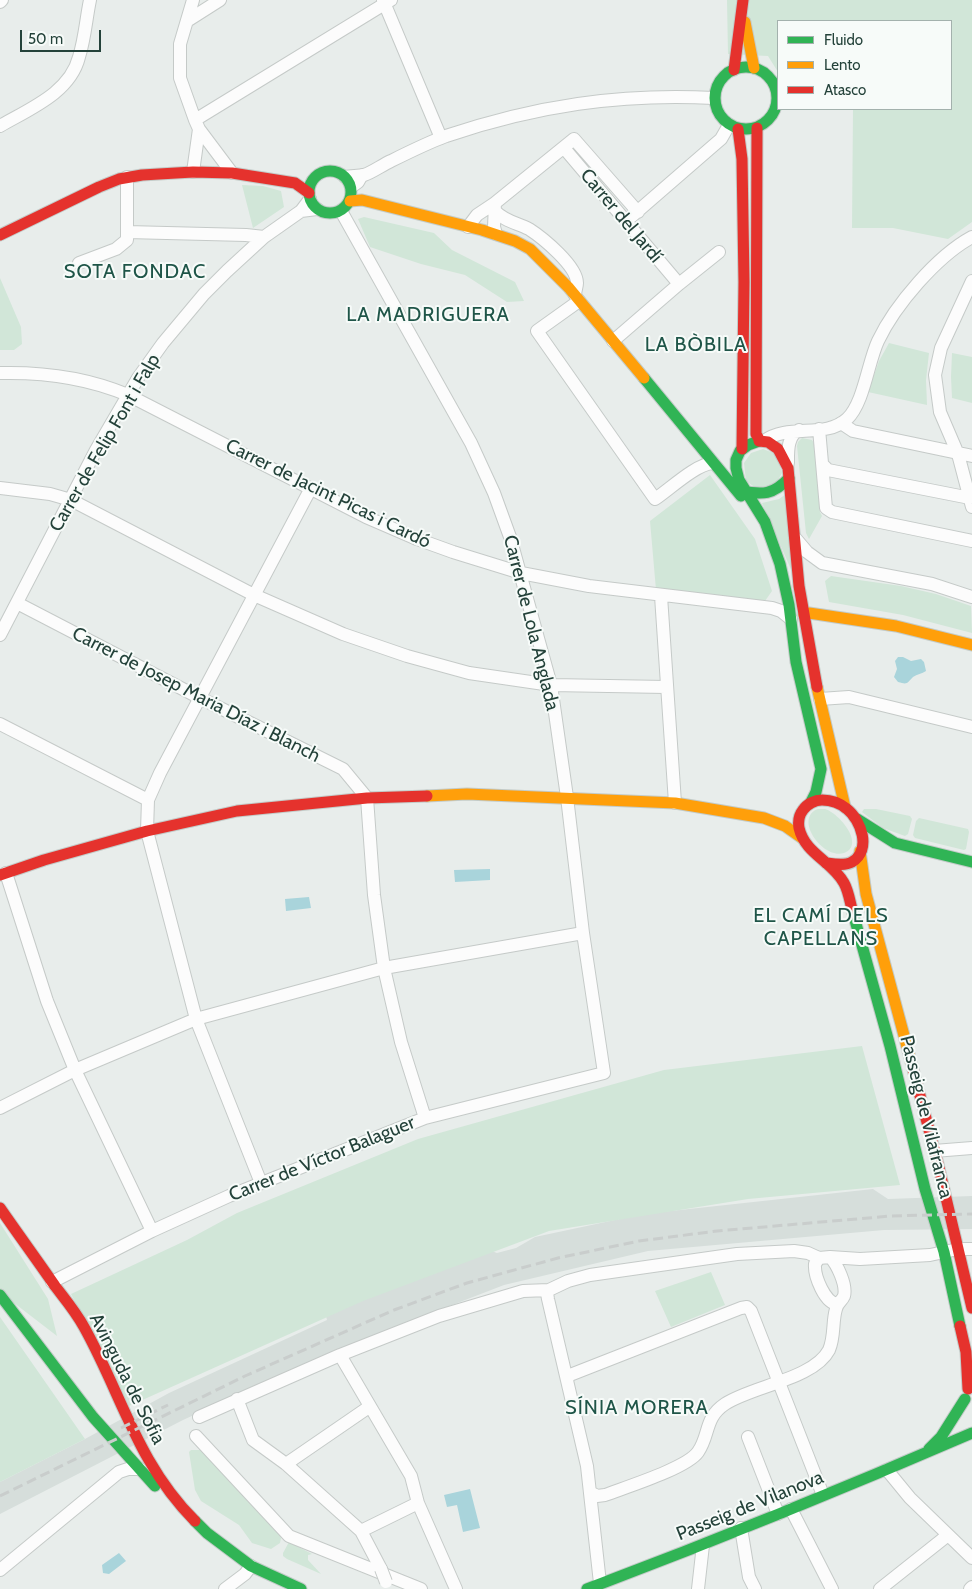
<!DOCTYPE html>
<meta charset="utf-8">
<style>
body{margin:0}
#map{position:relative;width:972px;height:1589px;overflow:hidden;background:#e8edeb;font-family:Cabin,sans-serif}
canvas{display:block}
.legend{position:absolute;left:777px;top:20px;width:175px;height:90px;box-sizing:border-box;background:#f7fbf9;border:1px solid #a3b1ad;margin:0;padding:6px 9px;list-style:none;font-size:15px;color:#24423a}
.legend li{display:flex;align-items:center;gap:10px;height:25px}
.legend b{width:25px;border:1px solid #a3b1ad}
.scale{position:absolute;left:20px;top:30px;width:81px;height:22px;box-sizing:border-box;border:2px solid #24423a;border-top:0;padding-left:6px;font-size:15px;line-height:18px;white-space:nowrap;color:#24423a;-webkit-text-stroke:4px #f7fbf9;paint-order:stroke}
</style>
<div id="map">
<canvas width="972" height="1589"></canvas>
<ul class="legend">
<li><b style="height:6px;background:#30b455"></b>Fluido</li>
<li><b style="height:6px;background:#ff9f0a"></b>Lento</li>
<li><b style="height:6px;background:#e5322d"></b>Atasco</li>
</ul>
<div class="scale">50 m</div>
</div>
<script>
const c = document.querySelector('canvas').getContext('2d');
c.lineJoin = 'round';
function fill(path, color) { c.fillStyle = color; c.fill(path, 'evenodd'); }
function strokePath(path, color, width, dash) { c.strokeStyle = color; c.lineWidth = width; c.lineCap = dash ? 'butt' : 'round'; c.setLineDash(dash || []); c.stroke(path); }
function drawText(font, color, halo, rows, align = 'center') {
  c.font = font + ' Cabin,sans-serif'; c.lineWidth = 4; c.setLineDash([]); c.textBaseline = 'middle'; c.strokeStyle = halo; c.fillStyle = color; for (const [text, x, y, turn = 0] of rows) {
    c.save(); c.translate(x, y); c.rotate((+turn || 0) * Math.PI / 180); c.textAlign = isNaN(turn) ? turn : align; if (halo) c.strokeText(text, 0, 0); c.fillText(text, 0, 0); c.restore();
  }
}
fill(new Path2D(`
 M 873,1189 L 888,1199 L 972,1196 L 972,1229 L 884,1230 L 648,1251 L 504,1285 L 333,1351 L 183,1420 L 0,1514 L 0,1482 L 85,1439 L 169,1393 L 327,1320 L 323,1304 L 486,1249 L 497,1253 L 516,1248 L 535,1237 L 643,1214 Z`), '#d6dedb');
fill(new Path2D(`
 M 727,0 L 972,0 L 972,222 L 948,239 L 893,228 L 852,228 L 853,109 L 951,109 L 951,21 L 778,21 L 778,72 L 768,56 L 728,54 Z
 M 242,185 L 263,186 L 281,191 L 284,207 L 253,228 Z
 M 364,217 L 434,233 L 452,250 L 515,282 L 524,301 L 507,302 L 465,275 L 421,264 L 370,247 L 358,219 Z
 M 0,278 L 21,327 L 22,344 L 14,350 L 0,350 Z
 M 889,343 L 929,353 L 926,380 L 927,405 L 868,392 L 879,361 Z
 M 952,353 L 972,357 L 972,403 L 952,398 L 951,377 Z
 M 802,438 L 812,440 L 815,445 L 820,512 L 822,516 L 809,539 L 806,533 L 797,446 L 798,442 Z
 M 763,449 L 776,454 L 782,473 L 775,485 L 756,488 L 746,481 L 744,463 L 751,453 Z
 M 710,475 L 755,539 L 772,591 L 765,601 L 656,590 L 650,521 Z
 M 786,494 L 793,574 L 762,503 L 779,499 Z
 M 831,576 L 901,586 L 936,594 L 971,606 L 972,633 L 903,615 L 829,602 L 825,581 Z
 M 818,809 C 820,809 823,809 825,809 C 839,813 866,845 844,853 C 823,860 793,818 818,809 Z
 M 864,809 L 876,809 L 910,816 L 912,819 L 908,834 L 905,836 L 883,828 L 862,812 Z
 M 919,818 L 968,829 L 969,832 L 966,849 L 964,850 L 915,838 L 913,835 L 916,821 Z
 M 862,1046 L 900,1185 L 748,1199 L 549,1231 L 363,1301 L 129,1406 L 71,1294 L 187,1240 L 237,1213 L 418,1139 L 664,1070 Z
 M 0,1223 L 48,1299 L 57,1336 L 5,1296 L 0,1288 Z
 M 711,1272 L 725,1305 L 671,1327 L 655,1291 Z
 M 0,1317 L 85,1439 L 0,1482 Z
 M 191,1450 L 201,1450 L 279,1534 L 281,1538 L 280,1543 L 271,1549 L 252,1543 L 239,1525 L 201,1501 L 195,1490 L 189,1452 Z
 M 289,1542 L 312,1554 L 308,1555 L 308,1560 L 321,1574 L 287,1559 L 283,1556 L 283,1553 Z`), '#d1e6d8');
fill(new Path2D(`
 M 898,657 L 903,657 L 911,661 L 921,659 L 924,662 L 926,671 C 922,674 917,674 913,677 C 907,683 908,685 898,682 L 894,677 L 897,669 L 895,661 Z
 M 490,869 L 490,880 L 455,882 L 454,870 Z
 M 309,897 L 311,908 L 286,911 L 285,899 Z
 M 470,1489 L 480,1528 L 463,1532 L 457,1505 L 447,1507 L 444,1495 Z
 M 119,1553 L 126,1561 L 109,1574 L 103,1573 L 102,1565 Z`), '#a9d4db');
const street = new Path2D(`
 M 193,0 L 180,44 L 180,78 L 195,120 L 199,129 L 232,173
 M 383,0 L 441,138
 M 0,2 L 2,0
 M 187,21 L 220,0
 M 195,120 L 391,0
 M 0,126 C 29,109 70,93 79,57 C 85,38 86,19 90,0
 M 564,148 L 679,284
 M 193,172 L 199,129
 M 345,177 C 351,176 358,176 364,175 C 373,172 382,165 391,161 C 409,152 427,143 446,136 C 535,106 620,93 714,98
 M 351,187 L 358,182 L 362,175
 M 495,203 L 574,139 L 638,212
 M 301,211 L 317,209
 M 495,211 C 504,221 517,223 529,229 C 543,238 577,266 577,283 C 577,287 575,291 575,295
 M 631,217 L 714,145 L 721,139 L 729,125
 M 468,227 L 477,215 L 495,203 L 494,227 L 496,234
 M 127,232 L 246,235 L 264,237
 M 79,263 L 116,249 L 127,240 L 127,177
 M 972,281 L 941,348 L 935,375 L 940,412 L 958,454 L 972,507
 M 579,301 L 537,331 L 655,499 C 670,489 696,464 713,463
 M 613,341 L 679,284 L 719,252
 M 0,373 C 43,372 88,378 128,395 L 366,517 L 417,539 L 453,552 L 521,573 L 589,586 L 772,608 L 781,611 L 791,619
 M 841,423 L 853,431 L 972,456
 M 819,429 L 826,508 L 832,512 L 972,541
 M 764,441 C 789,423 825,439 847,419 C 864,403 868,362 878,341 C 895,305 937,256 972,237
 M 788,463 C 788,452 787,436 799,430
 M 823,465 L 828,470 L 970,498
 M 0,488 L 50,494 L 71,500 L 254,595 L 343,634 L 407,656 L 469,673 L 551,685 L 666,687
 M 796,539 L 807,552 L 822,563 L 932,584 L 972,597
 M 661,596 L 675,803
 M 17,603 L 200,698 L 343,769 L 367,798 L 374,895 L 384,968 L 401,1042 L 425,1118
 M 0,635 L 96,450 L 138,378 L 163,343 L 204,294 L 227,271 L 264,237 L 301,211 L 310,199
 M 820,699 L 849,697 L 972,727
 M 0,724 L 148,800
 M 6,873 L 47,1001 L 75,1070 L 152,1231
 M 0,1108 L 75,1070 L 196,1019 L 384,968 L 583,933
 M 934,1151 L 972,1148
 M 261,1183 L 196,1019 L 147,831 L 148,800 L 160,773 L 311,488
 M 52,1282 L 152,1231 L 229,1196 L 425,1118 L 604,1073 L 583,933 L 567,797 L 551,685 L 510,537 L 494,493 L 471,443 L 341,211
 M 549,1290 L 547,1293 L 548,1299 L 587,1466 L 600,1583
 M 838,1304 C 825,1304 814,1276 815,1264 L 819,1258 L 830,1257 L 860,1259 L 930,1255 L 958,1249 L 972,1249
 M 340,1355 L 411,1476 L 418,1503 L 456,1589
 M 567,1379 L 570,1375 L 741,1308 L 747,1307 L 751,1311 L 823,1495
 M 237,1399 L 253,1440 L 286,1464 L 361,1531 L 381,1569
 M 199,1417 L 340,1355 L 439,1316 L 523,1291 L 549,1290 L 568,1281 L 590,1275 L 737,1254 L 794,1251 L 808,1253 L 819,1258
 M 196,1436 L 289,1536 L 421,1589
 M 748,1437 L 778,1514
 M 286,1464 L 369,1407
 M 887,1470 L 910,1498 L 972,1558
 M 590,1492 L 597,1496 L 605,1495 C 626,1487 687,1468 698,1452 C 710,1435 704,1418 725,1404 C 752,1386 814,1379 829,1350 C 835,1336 832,1322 836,1309 C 837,1303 842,1301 844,1296 C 847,1285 837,1264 830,1257
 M 791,1509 L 832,1589
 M 741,1528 L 749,1577 L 755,1589
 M 361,1531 L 418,1503
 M 0,1570 L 119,1472 L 128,1469 L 140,1469
 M 225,1589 L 245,1574 L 251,1566
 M 698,1589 L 703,1545
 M 880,1589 L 948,1535
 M 970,1589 L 972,1587`);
const fast = new Path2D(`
 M715 98a31 31 0 1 1 62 0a31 31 0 1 1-62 0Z
 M309 192a21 21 0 1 1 42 0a21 21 0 1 1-42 0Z
 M 644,378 L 741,496
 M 759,441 L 748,445 L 740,451 L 736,460 L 736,468 L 739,480 L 765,522 L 780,564 L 789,605 L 796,662 L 821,769 L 816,792 L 811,802
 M 741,491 C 763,495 773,495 789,478
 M 857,819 L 895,843 L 972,862
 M 853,913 L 890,1046 L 925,1189 L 944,1252 L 960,1326
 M 0,1295 L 93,1417 L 155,1486
 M 929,1449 L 941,1437 L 965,1399
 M 195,1521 L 207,1533 L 251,1566 L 301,1589
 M 587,1589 C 717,1540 845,1488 972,1433`);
const slow = new Path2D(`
 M 745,22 L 754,68
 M 350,201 L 362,200 L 482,230 L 515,241 L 530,249 L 569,288 L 644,378
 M 804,615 L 809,613 L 896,626 L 972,645
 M 817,687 L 845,807
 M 427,796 L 467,794 L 675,803 L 764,818 L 785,826 L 802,838
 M 860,851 L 866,894 L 913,1069`);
const jam = new Path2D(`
 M 734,70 L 743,0
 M 757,128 L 756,434 L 760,441
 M 738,129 L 742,159 L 744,282 L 742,449
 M 0,235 L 99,187 L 119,179 L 142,175 L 193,172 L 232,173 L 295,183 L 309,193
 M 759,441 L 768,442 L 778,449 L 788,468 L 799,586 L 817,687
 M 826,863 C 834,864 845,866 852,862 C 872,850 861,820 847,809 C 840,803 832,800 822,800 C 815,800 807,804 803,810 C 799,815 798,822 799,828 C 805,854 832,861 844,883 C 849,892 850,903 853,913
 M 0,875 L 44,860 L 147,831 L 237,811 L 367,798 L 427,796
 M 913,1069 L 938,1164 L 972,1308
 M 0,1208 C 18,1234 37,1260 55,1286 C 65,1299 76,1312 84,1327 C 122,1395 137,1463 195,1521
 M 960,1326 L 966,1352 L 968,1389`);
strokePath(street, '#c5cac8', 14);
strokePath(fast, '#c3cbc8', 13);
strokePath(slow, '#c3cbc8', 13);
strokePath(jam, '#c3cbc8', 13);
strokePath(street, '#fcfcfc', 12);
strokePath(fast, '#30b455', 11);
strokePath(slow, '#ff9f0a', 11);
strokePath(jam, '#e5322d', 11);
strokePath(new Path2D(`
 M 121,1428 L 168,1405
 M 0,1496 L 245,1376 L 394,1310 L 467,1283 L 558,1258 L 639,1241 L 717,1231 L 891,1216 L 972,1214`), '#c9cdcc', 3, [10, 5]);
const streetBridge = new Path2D(`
 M 381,1569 L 386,1582`);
strokePath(streetBridge, '#c5cac8', 14, []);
strokePath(streetBridge, '#fcfcfc', 12);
drawText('19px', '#24423a', '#f7fbf9', [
 ["Carrer del Jardí",621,216,50],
 ["Carrer de Felip Font i Falp",105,443,-60],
 ["Carrer de Jacint Picas i Cardó",328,494,26],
 ["Carrer de Lola Anglada",531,623,76],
 ["Carrer de Josep Maria Díaz i Blanch",196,695,27],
 ["Passeig de Vilafranca",926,1117,76],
 ["Carrer de Víctor Balaguer",322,1159,-22],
 ["Avinguda de Sofia",127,1379,63],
 ["Passeig de Vilanova",750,1506,-22]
]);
c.letterSpacing = '1px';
drawText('20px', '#1f5548', '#f7fbf9', [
 ["SOTA FONDAC",135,272],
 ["LA MADRIGUERA",428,315],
 ["LA BÒBILA",696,345],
 ["EL CAMÍ DELS",821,916],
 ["CAPELLANS",821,939],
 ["SÍNIA MORERA",637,1408]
]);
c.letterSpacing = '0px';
</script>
